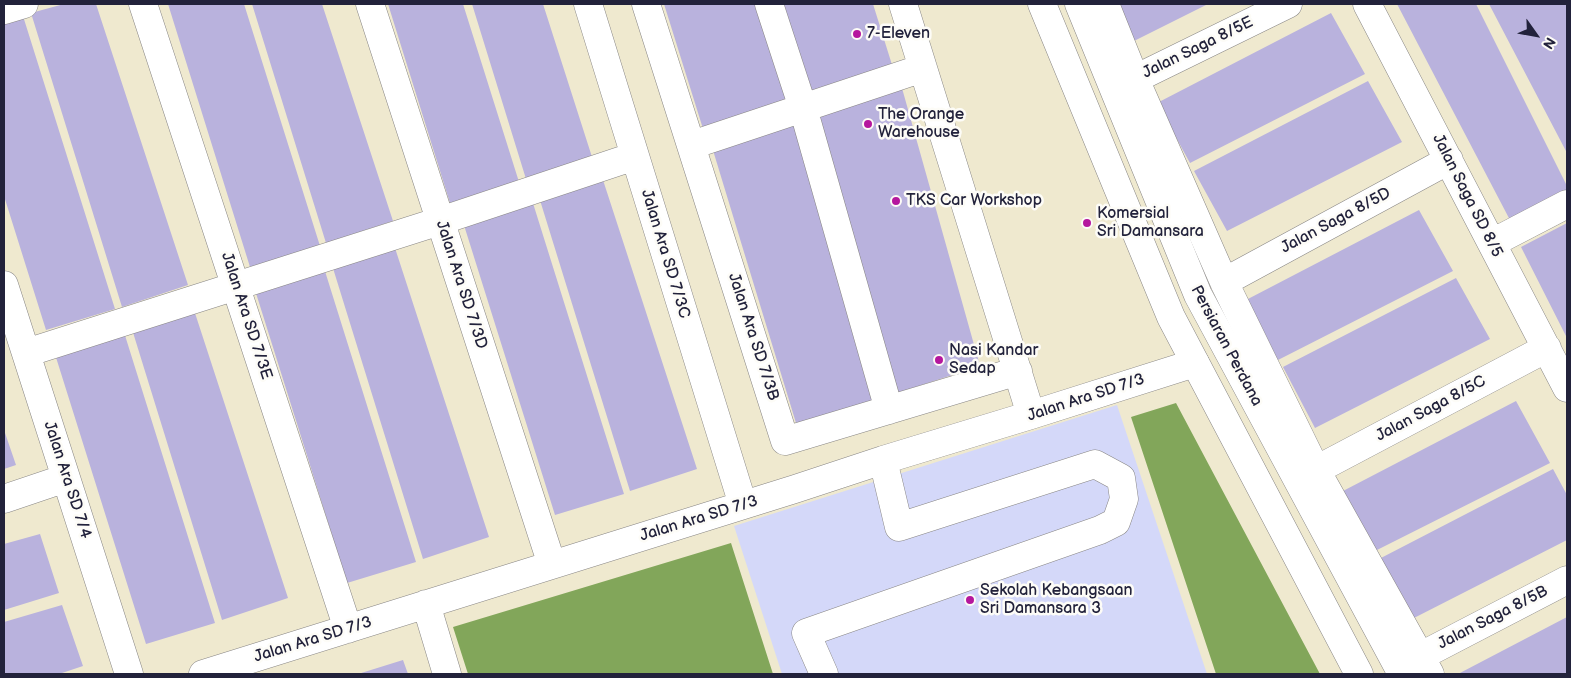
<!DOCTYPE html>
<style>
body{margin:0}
#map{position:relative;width:1571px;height:678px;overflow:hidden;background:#efe9cf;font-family:"Balsamiq Sans",sans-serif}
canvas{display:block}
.frame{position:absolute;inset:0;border:5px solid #22223b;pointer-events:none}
.north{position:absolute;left:1511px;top:10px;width:50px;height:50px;-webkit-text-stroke:4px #fdfcf7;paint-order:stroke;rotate:122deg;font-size:14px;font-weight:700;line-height:20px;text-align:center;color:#22223b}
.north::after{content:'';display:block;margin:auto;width:18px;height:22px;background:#22223b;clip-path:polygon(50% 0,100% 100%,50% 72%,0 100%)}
</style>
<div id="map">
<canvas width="1571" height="678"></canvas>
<div class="frame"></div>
<div class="north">N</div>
</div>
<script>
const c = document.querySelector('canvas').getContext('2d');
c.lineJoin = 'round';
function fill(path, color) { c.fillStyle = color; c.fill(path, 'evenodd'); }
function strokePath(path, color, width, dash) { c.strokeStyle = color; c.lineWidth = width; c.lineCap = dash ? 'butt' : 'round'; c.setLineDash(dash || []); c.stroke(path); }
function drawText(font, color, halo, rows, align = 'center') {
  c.font = font + ' "Balsamiq Sans",sans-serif'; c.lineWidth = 5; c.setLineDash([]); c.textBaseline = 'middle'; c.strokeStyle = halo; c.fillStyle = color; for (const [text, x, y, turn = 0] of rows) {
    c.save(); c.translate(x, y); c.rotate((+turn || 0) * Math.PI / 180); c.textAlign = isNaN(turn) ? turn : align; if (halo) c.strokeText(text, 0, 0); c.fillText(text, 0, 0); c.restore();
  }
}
fill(new Path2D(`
 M 1117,405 L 1207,674 L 782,674 L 734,526 Z`), '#d4d8f9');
fill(new Path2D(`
 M 1176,403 L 1320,674 L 1216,674 L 1131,417 Z
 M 731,543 L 773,674 L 468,674 L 453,627 Z`), '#82a65a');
fill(new Path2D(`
 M 64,4 L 96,4 L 188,285 L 122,307 L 31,13 Z
 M 168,4 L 244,4 L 320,246 L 250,267 Z
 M 252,4 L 322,4 L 393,221 L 326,243 Z
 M 388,4 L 463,4 L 519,182 L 450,203 Z
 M 472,4 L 543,4 L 592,157 L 526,179 Z
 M 664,4 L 760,4 L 789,101 L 704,132 Z
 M 777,4 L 873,4 L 893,68 L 806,103 Z
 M 1115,4 L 1208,4 L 1130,43 Z
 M 1397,4 L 1476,4 L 1567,186 L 1567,193 L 1511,222 Z
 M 1489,4 L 1567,4 L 1567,153 Z
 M 1331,13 L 1365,74 L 1190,163 L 1157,103 Z
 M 23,16 L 115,309 L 46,330 L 4,196 L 4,22 Z
 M 900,81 L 980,366 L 894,394 L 813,112 Z
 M 1368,81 L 1402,142 L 1227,231 L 1194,171 Z
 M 799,112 L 877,402 L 796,423 L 712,147 Z
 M 603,180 L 697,469 L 630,491 L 539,197 Z
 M 532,200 L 624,494 L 555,515 L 463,222 Z
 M 1419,210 L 1453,271 L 1278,360 L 1246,300 Z
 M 1567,223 L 1567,338 L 1521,247 Z
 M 395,248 L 489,537 L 423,559 L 332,265 Z
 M 324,268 L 416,562 L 347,583 L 255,290 Z
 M 1456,278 L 1490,339 L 1315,428 L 1283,367 Z
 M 194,310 L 288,598 L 222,620 L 131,326 Z
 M 123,329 L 215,623 L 146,644 L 54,351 Z
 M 1516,401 L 1550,463 L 1375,551 L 1343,491 Z
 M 4,430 L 16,465 L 4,469 Z
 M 1553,469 L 1567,495 L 1567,540 L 1412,619 L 1379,559 Z
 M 40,534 L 59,593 L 4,610 L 4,544 Z
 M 62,605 L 83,666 L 59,674 L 4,674 L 4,622 Z
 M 1567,617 L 1567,674 L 1458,674 Z
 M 403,660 L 408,674 L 358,674 Z`), '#b9b2dd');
const minor = new Path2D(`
 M 143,4 L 348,629
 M 370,4 L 552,565
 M 588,4 L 743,505
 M 646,4 L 785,441 L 1018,371
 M 769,4 L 803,108 L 889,410
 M 903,4 L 1031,415
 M 1105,4 L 1135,79 L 1224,282 L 1316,470 L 1430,674
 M 1367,4 L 1567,388
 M 4,10 L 24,4
 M 1135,79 L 1288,4
 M 692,145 L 923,68
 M 1492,243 L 1567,204
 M 1224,282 L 1449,160
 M 4,285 L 129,674
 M 26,353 L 440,221 L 635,156
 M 1316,470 L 1547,348
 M 4,499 L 66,478
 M 426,604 L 447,674
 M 1419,657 L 1567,580
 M 203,674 L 795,489 L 883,460 L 1031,415 L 1195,363
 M 824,674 L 806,633 L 1100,530 L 1116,522 L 1124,499 L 1121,478 L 1095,464 L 899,527 L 883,460`);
const major = new Path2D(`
 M 1042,4 L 1171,317 L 1359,674
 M 1079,4 L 1198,295 L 1402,674`);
strokePath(minor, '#888685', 29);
strokePath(major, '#888685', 29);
strokePath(minor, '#fff', 28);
strokePath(major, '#fff', 28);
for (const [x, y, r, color] of [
 [857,34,5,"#b5179e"],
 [868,124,5,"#b5179e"],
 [896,201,5,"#b5179e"],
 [1087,223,5,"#b5179e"],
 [939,360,5,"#b5179e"],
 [970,600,5,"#b5179e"]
]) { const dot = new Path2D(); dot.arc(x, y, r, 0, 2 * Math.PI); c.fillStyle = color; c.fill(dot); strokePath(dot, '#fdfcf7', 2); }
drawText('16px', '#22223b', '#fdfcf7', [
 ["7-Eleven",867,34],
 ["The Orange",878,115],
 ["Warehouse",878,133],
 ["TKS Car Workshop",906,201],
 ["Komersial",1097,214],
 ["Sri Damansara",1097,232],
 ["Nasi Kandar",949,351],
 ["Sedap",949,369],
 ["Sekolah Kebangsaan",980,591],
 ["Sri Damansara 3",980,609]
], 'left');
drawText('16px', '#22223b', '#fdfcf7', [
 ["Jalan Saga 8/5E",1198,48,-26],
 ["Jalan Saga SD 8/5",1467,196,63],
 ["Jalan Saga 8/5D",1336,221,-28],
 ["Jalan Ara SD 7/3C",665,254,73],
 ["Jalan Ara SD 7/3D",461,285,72],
 ["Jalan Ara SD 7/3E",246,316,72],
 ["Jalan Ara SD 7/3B",753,337,72],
 ["Persiaran Perdana",1226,346,62],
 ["Jalan Ara SD 7/3",1086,398,-18],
 ["Jalan Saga 8/5C",1431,409,-28],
 ["Jalan Ara SD 7/4",67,480,72],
 ["Jalan Ara SD 7/3",699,519,-17],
 ["Jalan Saga 8/5B",1493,618,-27],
 ["Jalan Ara SD 7/3",313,640,-17]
]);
</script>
